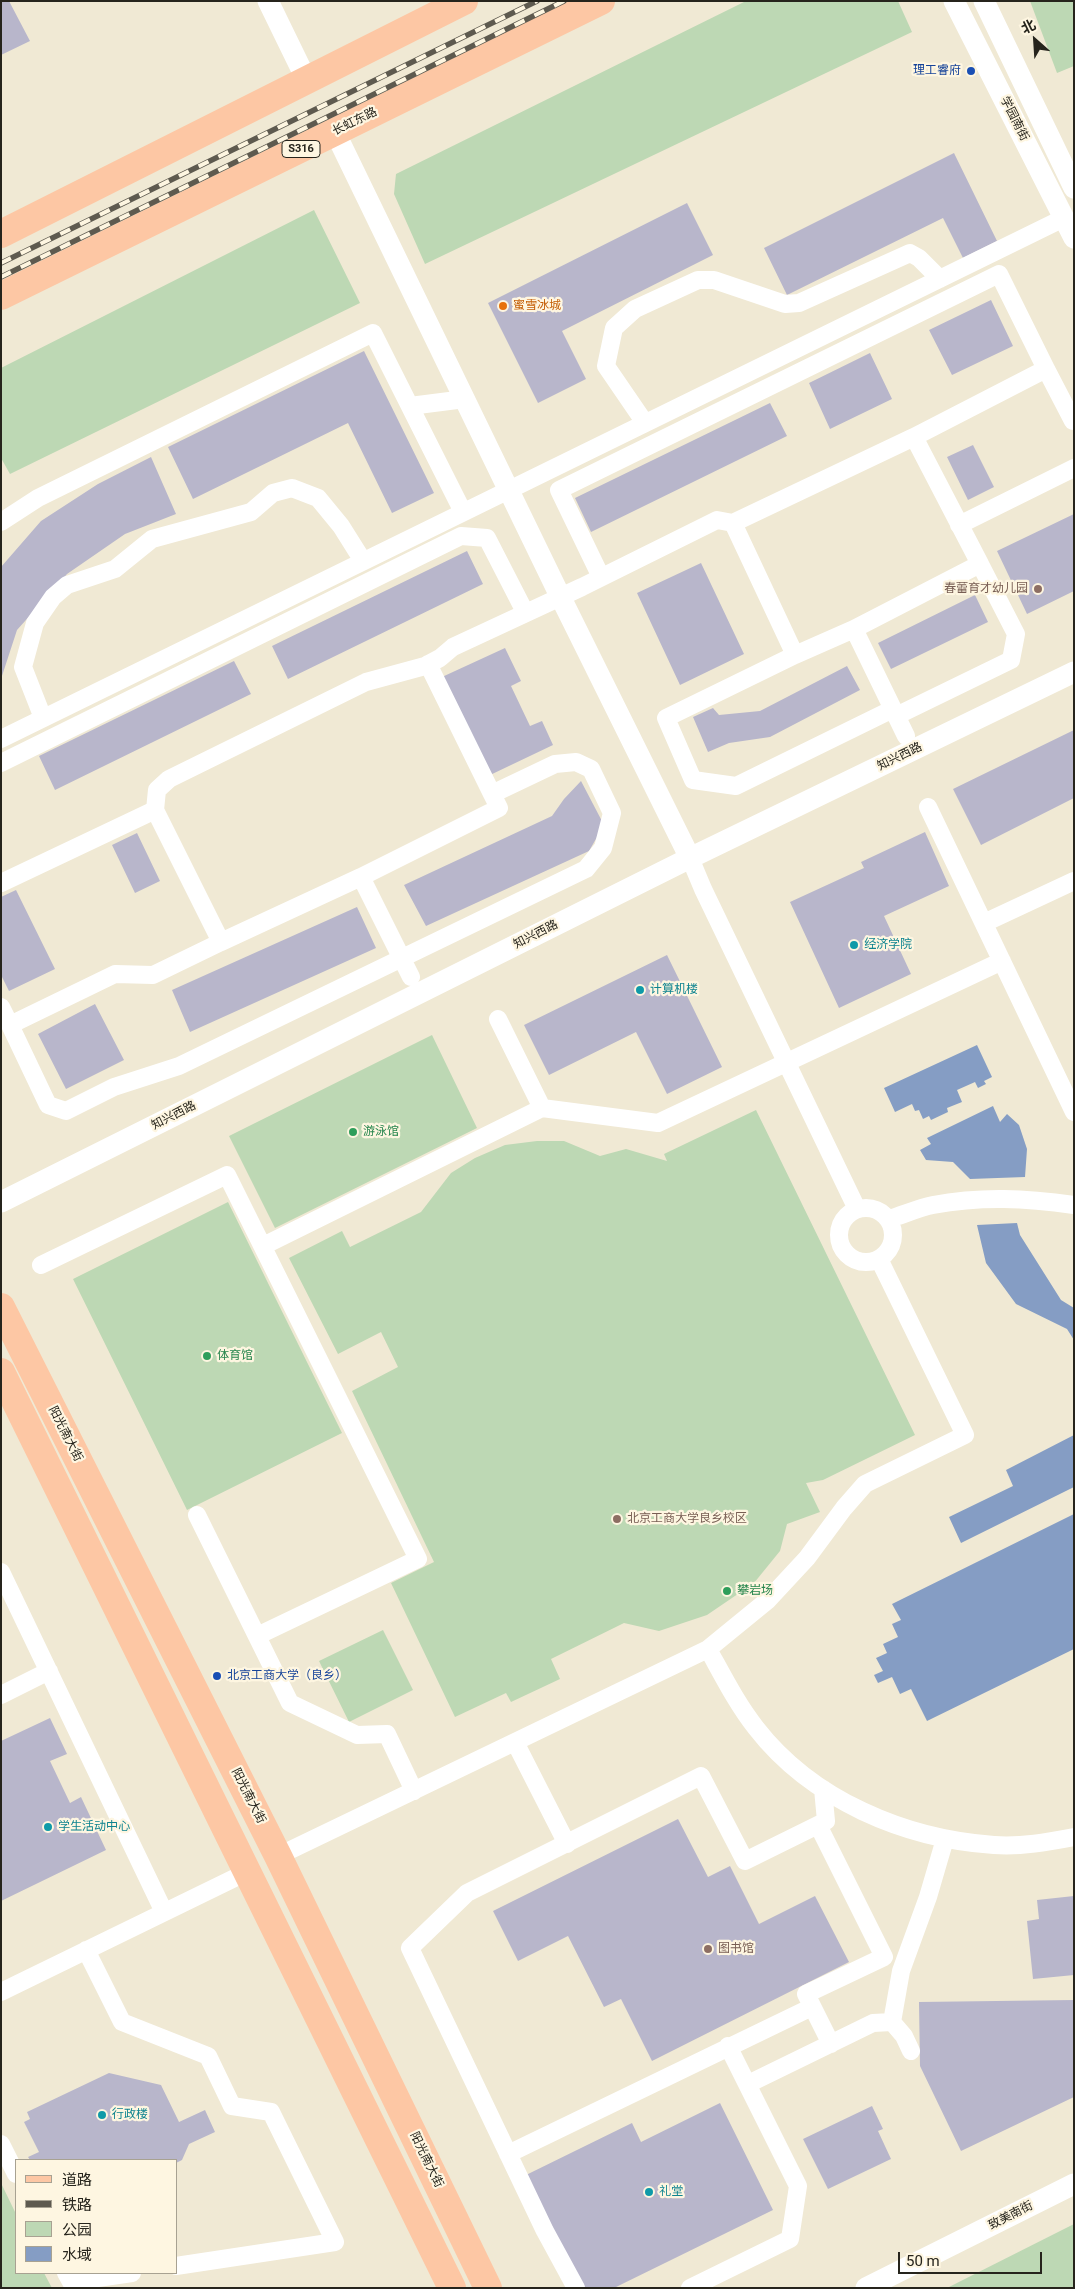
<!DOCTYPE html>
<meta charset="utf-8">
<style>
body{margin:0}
#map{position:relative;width:1075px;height:2289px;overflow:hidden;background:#f0e9d4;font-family:Roboto,"Noto Sans SC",sans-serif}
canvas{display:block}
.frame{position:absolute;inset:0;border:2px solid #26241c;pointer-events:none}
.legend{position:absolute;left:15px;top:2159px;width:162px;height:115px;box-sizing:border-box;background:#fef6e1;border:1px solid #a8a292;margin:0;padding:6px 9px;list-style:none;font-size:15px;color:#26241c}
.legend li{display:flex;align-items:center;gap:10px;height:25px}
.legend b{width:25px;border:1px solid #a8a292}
.north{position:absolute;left:1010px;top:15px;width:50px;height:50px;-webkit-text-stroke:4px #fef6e1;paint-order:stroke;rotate:334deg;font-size:14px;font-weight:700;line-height:20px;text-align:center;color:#26241c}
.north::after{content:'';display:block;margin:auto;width:18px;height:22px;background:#26241c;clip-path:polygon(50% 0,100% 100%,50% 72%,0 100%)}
.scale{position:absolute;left:898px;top:2252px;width:144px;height:22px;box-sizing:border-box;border:2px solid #26241c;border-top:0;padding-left:6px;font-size:15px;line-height:18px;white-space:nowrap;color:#26241c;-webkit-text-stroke:4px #fef6e1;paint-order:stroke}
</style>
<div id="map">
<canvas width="1075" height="2289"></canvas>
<div class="frame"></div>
<ul class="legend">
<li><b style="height:6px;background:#fdc7a4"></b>道路</li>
<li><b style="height:6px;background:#5e5a4f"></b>铁路</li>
<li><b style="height:14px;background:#bdd8b4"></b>公园</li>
<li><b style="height:14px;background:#859dc4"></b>水域</li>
</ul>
<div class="north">北</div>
<div class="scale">50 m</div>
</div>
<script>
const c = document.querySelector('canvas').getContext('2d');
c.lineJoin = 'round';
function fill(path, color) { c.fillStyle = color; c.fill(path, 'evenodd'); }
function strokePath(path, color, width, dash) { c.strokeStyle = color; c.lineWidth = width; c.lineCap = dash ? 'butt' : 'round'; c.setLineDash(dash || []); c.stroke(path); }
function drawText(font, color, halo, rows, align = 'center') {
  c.font = font + ' Roboto,"Noto Sans SC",sans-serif'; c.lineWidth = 4.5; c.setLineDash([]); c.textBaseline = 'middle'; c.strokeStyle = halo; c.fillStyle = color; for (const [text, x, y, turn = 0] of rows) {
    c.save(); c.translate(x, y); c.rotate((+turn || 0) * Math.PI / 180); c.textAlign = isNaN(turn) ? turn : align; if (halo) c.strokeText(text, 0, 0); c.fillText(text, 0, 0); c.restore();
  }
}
fill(new Path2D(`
 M 746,1 L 898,1 L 912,32 L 425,264 L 394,194 L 396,174 Z
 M 1030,1 L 1074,1 L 1074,66 L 1057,73 Z
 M 314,210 L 360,303 L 10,474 L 1,458 L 1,368 Z
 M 432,1035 L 477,1128 L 275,1228 L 229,1136 Z
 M 756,1110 L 915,1435 L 823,1480 L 806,1483 L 820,1512 L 787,1524 L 780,1551 L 754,1583 L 707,1615 L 659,1631 L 624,1623 L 551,1659 L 560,1679 L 511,1702 L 506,1693 L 455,1717 L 391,1583 L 434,1562 L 352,1391 L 398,1367 L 381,1332 L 338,1354 L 289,1258 L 342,1231 L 350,1247 L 421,1212 L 451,1173 L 475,1158 L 505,1145 L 537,1141 L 564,1141 L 600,1156 L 626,1149 L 667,1161 L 664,1154 Z
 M 228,1202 L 342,1433 L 187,1510 L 73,1279 Z
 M 383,1630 L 413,1690 L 349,1722 L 319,1661 Z
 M 1,2183 L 16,2214 L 16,2273 L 44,2273 L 52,2288 L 1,2288 Z
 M 1074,2224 L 1074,2288 L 947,2288 Z`), '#bdd8b4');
fill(new Path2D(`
 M 977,1045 L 992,1077 L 984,1081 L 986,1084 L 978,1088 L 975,1082 L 957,1090 L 962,1102 L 947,1108 L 948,1112 L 931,1120 L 929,1116 L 923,1119 L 919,1110 L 915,1111 L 912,1104 L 895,1112 L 884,1088 Z
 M 993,1106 L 1000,1122 L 1007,1114 L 1019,1125 L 1027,1149 L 1025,1177 L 970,1179 L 953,1162 L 926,1160 L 920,1150 L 931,1144 L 927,1138 Z
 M 1017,1223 L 1020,1235 L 1061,1300 L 1074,1308 L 1074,1340 L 1067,1329 L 1016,1304 L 986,1263 L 977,1225 Z
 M 1074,1435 L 1074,1487 L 961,1543 L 949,1517 L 1013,1486 L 1006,1470 Z
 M 1074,1514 L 1074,1649 L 927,1721 L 911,1689 L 900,1694 L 892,1677 L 878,1683 L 874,1675 L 883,1671 L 876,1658 L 887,1653 L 883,1644 L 898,1637 L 892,1624 L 901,1620 L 892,1604 Z`), '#859dc4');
fill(new Path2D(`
 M 1,1 L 9,1 L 30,41 L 1,55 Z
 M 954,153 L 997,241 L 963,258 L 943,218 L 787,295 L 764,248 Z
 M 687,203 L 713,255 L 562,331 L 586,379 L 538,403 L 488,303 Z
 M 991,300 L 1013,346 L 952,375 L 929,330 Z
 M 364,351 L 434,493 L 392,513 L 348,423 L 193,499 L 168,447 Z
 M 870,353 L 892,399 L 830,429 L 809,383 Z
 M 770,403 L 787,436 L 591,532 L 575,498 Z
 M 973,445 L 994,487 L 968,500 L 947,457 Z
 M 151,457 L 176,514 L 125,534 L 67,574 L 17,630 L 1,679 L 1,567 L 41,521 L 98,484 Z
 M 1074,514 L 1074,591 L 1027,614 L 997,551 Z
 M 467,551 L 483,584 L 288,679 L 272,646 Z
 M 701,563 L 744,654 L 680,685 L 637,593 Z
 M 975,595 L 988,622 L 891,669 L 878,643 Z
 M 505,648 L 521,681 L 511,686 L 530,726 L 542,721 L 553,745 L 488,776 L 442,677 Z
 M 234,661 L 251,694 L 55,790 L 39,756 Z
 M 847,666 L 860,690 L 770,737 L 729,743 L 708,752 L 693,717 L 713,708 L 719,715 L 760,711 Z
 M 1074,730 L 1074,798 L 981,845 L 953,789 Z
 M 581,781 L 604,825 L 589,851 L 426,926 L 404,885 L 552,816 L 564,799 Z
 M 925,832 L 949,886 L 884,916 L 911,974 L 839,1008 L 790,902 L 864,868 L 861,862 Z
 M 137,833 L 160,881 L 135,893 L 112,845 Z
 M 16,890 L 55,969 L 9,991 L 1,975 L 1,897 Z
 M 357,907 L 376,948 L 190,1032 L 172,990 Z
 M 667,955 L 722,1067 L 667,1094 L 636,1032 L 549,1075 L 524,1025 Z
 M 95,1004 L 124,1060 L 66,1089 L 38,1034 Z
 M 50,1718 L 67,1754 L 50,1761 L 70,1803 L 81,1797 L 106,1850 L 1,1901 L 1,1741 Z
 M 678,1819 L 708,1877 L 730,1866 L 759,1924 L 815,1896 L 849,1962 L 652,2061 L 621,1999 L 604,2007 L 568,1936 L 518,1961 L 493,1911 Z
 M 1074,1896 L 1074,1975 L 1033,1979 L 1027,1921 L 1039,1919 L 1037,1900 Z
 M 1074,2000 L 1074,2097 L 961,2151 L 920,2066 L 919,2002 Z
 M 109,2073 L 161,2085 L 179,2122 L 205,2110 L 215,2132 L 189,2144 L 182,2160 L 176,2163 L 176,2160 L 30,2160 L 28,2157 L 39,2152 L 24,2122 L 30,2119 L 27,2112 Z
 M 720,2103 L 773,2210 L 614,2288 L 581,2288 L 526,2175 L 632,2123 L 641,2142 Z
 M 872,2106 L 883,2129 L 878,2131 L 891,2159 L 828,2189 L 803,2139 Z`), '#b8b6cb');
strokePath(new Path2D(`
 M 410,406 L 465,399
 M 645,423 L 606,366 L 614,328 L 635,309 L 698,280 L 714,280 L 785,304 L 799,303 L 910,253 L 919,258 L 940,279
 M 914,437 L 1046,369 L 1073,421
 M 1,522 L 38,498 L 373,333 L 463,512
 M 733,523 L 795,655 L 666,718 L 693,780 L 736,786 L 893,709
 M 959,525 L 1074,468
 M 601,577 L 559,490 L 999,274 L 1046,369
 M 795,655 L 854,629
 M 896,716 L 1011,660 L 1016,634 L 980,564
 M 43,718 L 23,667 L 35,623 L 53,597 L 67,585 L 115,569 L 152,539 L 251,512 L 273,493 L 292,488 L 318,498 L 341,526 L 363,561
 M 1,739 L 1064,218
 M 1,763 L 461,536 L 487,538 L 525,612
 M 928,807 L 1074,1112
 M 690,858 L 703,889 L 857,1209
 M 361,877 L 499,808 L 492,794
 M 1,883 L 155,810
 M 984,923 L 1074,881
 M 221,942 L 153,975 L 115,974 L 10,1025 L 48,1105 L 66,1111 L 114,1087 L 179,1066 L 586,869 L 603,848 L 612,813 L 591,769 L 576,762 L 555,764 L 492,794 L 428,664
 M 411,977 L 361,877 L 221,942 L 155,810 L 157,790 L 169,779 L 366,682 L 425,666 L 440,658 L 453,647 L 582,587 L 717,520 L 733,523 L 914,437 L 980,564 L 854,629 L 906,736
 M 1,1007 L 10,1025
 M 498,1019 L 542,1108
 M839 1235a27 27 0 1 1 54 0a27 27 0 1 1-54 0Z
 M 889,1219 C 903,1215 918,1208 933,1205 C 981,1196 1026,1198 1074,1205
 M 263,1246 L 542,1108 L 658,1123 L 1002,961
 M 41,1265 L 227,1175 L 418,1559 L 257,1636
 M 197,1515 L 290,1703 L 357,1735 L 387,1734 L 414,1791
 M 1,1572 L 164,1912
 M 708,1649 C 723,1676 737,1704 756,1728 C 812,1800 905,1839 994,1845 C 1021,1847 1048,1842 1074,1837
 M 1,1695 L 49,1671
 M 515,1742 L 567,1844
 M 818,1825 L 884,1957 L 806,1994 L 831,2044
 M 278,1856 L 708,1649 L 768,1600 L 807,1558 L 844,1508 L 865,1484 L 965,1435 L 879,1259
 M 86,1950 L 122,2022 L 208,2056 L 232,2106 L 271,2112 L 335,2242 L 176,2266
 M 1,1992 L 247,1872
 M 911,2051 L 904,2036 L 892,2022 L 901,1971 L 928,1897 L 945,1839
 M 748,2084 L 873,2023 L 892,2022
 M 1,2144 L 16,2174
 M 508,2154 L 812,2007
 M 66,2273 L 71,2282 L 132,2273
 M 576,2288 L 545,2231 L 410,1948 L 467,1893 L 701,1776 L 745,1861 L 826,1821 L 823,1789
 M 690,2288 L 790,2239 L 798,2186 L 728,2046`), '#fff', 18);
strokePath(new Path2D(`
 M 268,1 L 307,81
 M 954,1 L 1074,238
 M 984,1 L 1074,188
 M 335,132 L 560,596 L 690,858
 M 1,1202 L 690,858 L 1074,672
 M 866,2288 L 1074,2184`), '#fff', 21);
strokePath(new Path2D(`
 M 1,234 L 464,1
 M 1,296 L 601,1
 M 1,1307 L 278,1856 L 488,2288
 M 1,1372 L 452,2288`), '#fdc7a4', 28);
const rail = new Path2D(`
 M 1,263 L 537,1
 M 1,277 L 564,1`);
strokePath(rail, '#5e5a4f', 5.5);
strokePath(rail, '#fef6e1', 4, [11]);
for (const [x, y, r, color] of [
 [971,71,5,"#1a4fb4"],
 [503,306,5,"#e8710a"],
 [1038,589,5,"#8d6e63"],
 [854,945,5,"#0f9aa8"],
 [640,990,5,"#0f9aa8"],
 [353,1132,5,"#2e9e5b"],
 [207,1356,5,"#2e9e5b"],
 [617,1519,5,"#8d6e63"],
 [727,1591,5,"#2e9e5b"],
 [217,1676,5,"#1a4fb4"],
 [48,1827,5,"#0f9aa8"],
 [708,1949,5,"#8d6e63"],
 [102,2115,5,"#0f9aa8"],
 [649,2192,5,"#0f9aa8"]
]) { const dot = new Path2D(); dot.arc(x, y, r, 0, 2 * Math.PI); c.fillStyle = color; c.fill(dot); strokePath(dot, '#fef6e1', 2); }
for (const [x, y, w] of [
 [301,149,38]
]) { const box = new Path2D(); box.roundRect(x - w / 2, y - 8.5, w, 17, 4); c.fillStyle = '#fef6e1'; c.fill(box); strokePath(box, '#26241c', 1); }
drawText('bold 11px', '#26241c', null, [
 ["S316",301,149]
]);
drawText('12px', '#164399', '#fef6e1', [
 ["理工睿府",961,71],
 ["北京工商大学（良乡）",227,1676,"left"]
], 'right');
drawText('12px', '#26241c', '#fef6e1', [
 ["学园南街",1014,119,63],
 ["长虹东路",355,122,-26],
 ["知兴西路",900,757,-26],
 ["知兴西路",536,935,-27],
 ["知兴西路",174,1116,-27],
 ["阳光南大街",65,1434,63],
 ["阳光南大街",248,1796,63],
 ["阳光南大街",426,2160,64],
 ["致美南街",1011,2216,-27]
]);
drawText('12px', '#c56008', '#fef6e1', [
 ["蜜雪冰城",513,306]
], 'left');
drawText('12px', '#785e54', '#fef6e1', [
 ["春蕾育才幼儿园",1028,589,"right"],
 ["北京工商大学良乡校区",627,1519],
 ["图书馆",718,1949]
], 'left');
drawText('12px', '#0d838f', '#fef6e1', [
 ["经济学院",864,945],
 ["计算机楼",650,990],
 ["学生活动中心",58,1827],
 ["行政楼",112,2115],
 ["礼堂",659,2192]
], 'left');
drawText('12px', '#27864d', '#fef6e1', [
 ["游泳馆",363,1132],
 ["体育馆",217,1356],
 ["攀岩场",737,1591]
], 'left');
</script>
